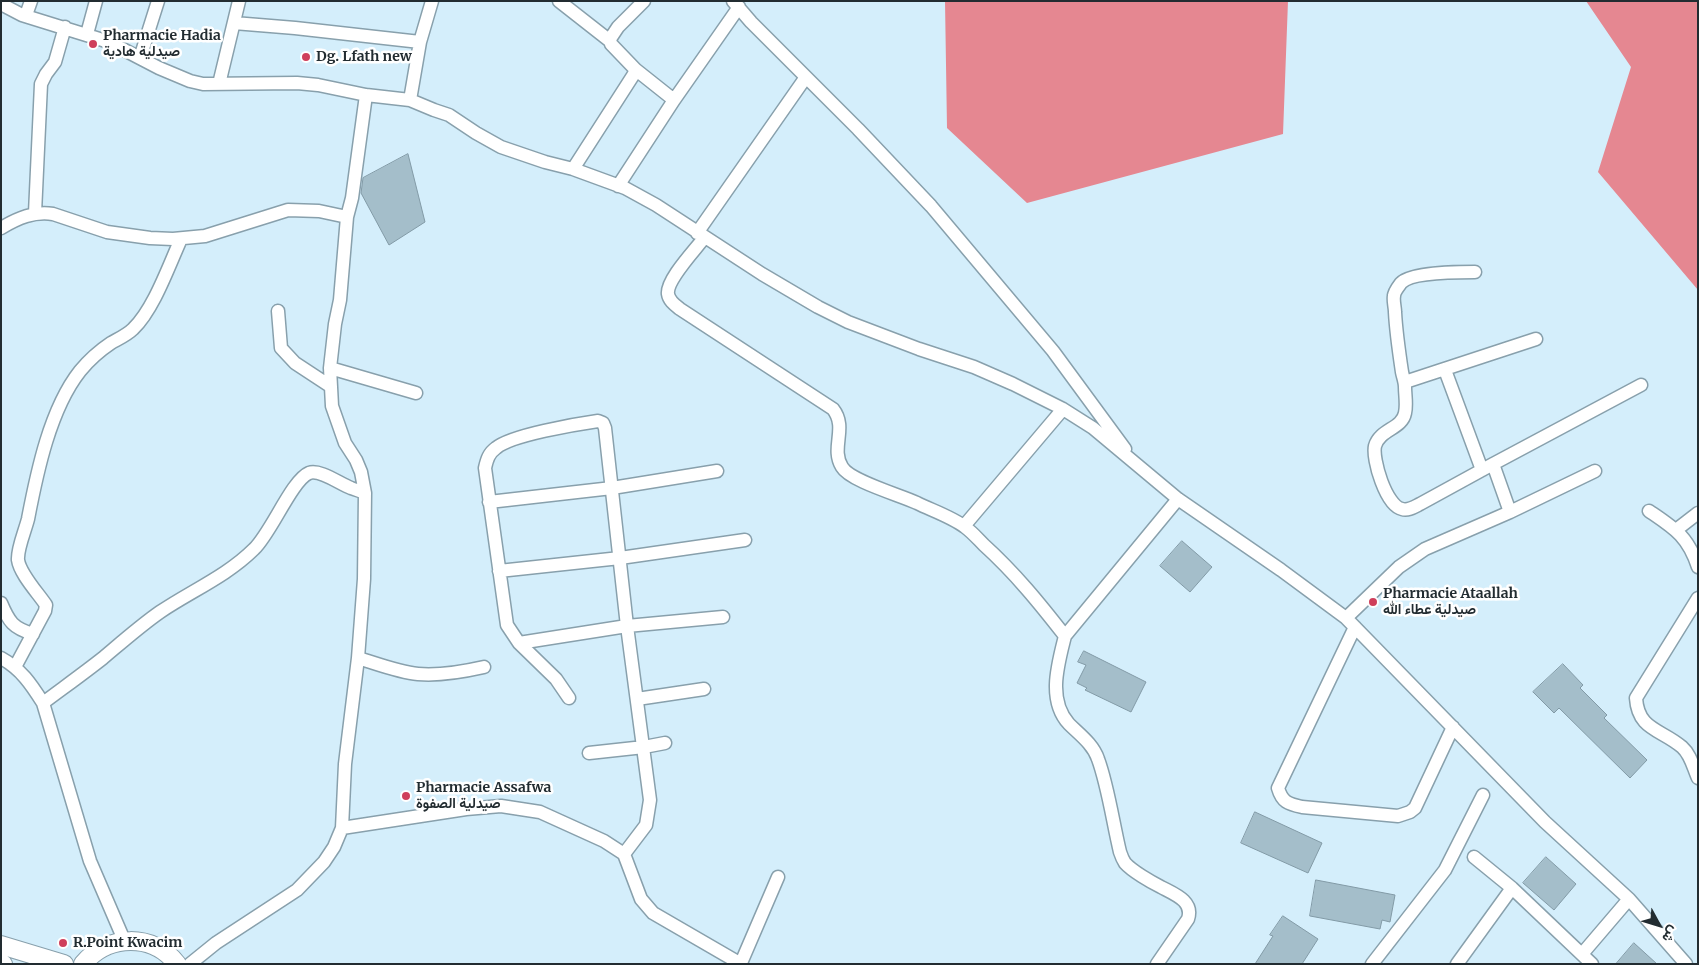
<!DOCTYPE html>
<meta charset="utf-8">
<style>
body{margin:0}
#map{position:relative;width:1699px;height:965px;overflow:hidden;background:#d4eefb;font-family:Merriweather,Vazirmatn,serif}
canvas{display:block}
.frame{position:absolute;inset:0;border:2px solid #222c31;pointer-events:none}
.north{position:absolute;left:1634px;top:900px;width:50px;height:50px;-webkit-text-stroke:4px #fff;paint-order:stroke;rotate:129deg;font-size:14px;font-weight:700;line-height:20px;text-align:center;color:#222c31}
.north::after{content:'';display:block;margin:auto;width:18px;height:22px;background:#222c31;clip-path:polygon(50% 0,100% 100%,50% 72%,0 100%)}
</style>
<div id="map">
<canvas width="1699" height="965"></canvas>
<div class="frame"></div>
<div class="north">ش</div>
</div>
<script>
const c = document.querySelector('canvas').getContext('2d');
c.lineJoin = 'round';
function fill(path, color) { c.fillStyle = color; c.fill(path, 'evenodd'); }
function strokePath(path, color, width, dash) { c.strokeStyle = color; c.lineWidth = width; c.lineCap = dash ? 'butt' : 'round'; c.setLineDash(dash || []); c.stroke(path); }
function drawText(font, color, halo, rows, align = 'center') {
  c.font = font + ' Merriweather,Vazirmatn,serif'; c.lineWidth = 5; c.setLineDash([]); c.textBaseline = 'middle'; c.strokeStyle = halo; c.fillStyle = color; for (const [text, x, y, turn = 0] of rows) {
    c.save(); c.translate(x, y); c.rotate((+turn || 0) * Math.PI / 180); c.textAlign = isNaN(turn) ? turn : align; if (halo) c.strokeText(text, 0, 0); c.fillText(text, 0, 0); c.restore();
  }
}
fill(new Path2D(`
 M 945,1 L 1288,1 L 1283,134 L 1027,203 L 947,128 Z
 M 1586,1 L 1698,1 L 1698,290 L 1598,172 L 1631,67 Z`), '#e58791');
const building = new Path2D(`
 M 408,154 L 425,222 L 389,245 L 361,193 L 363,178 Z
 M 1182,541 L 1212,567 L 1190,592 L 1160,566 Z
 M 1084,651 L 1146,682 L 1131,712 L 1085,690 L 1087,688 L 1077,683 L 1086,665 L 1078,662 Z
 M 1563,664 L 1583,685 L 1580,688 L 1607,715 L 1604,718 L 1647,760 L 1630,778 L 1559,708 L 1554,713 L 1533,692 Z
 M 1255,812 L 1322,843 L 1308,873 L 1241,843 Z
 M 1546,857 L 1576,884 L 1554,910 L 1523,883 Z
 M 1316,880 L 1395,895 L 1390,922 L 1382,920 L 1380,929 L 1310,916 Z
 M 1283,916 L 1318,939 L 1302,964 L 1255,964 L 1273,936 L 1270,935 Z
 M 1634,943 L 1657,964 L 1616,964 Z`);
fill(building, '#a4beca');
strokePath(building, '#829aa6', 1);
const street = new Path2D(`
 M 559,1 L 610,41
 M 733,1 L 751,22 L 858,129 L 931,206 L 1053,351 L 1125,449
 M 1,4 L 22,15 L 109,42 L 159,68 L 190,81 L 203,84 L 297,83 L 318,85 L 366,95 L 410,100 L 434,110 L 449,115 L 476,133 L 501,147 L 545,162 L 573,169 L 625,188 L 656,205 L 762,274 L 818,307 L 848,322 L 919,349 L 974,367 L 1013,384 L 1063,409 L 1093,428 L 1178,499 L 1281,570 L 1346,618 L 1545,822 L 1629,899 L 1686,964
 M 26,15 L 31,1
 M 234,23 L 295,28 L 420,42
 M 87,34 L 96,1
 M 140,58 L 158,1
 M 635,69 L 674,100
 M 219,84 L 239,1
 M 410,100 L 420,42 L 432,1
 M 573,169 L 634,74 L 635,69 L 611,44 L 610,39 L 618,27 L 644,1
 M 618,186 L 674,100 L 739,7
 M 35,213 L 41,84 L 46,74 L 55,62 L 65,27
 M 1,228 C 18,218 34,211 53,214 L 107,232 L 150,238 L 173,239 L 205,236 L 288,210 L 319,211 L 347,217
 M 697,233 L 806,77
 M 704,238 C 695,250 666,280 668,294 C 669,301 675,305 680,309 L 833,409 C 848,428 830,448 842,467 C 850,481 900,495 917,503 C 931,510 952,517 965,527 C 972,532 978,539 984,545 C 1015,573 1040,604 1065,636
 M 278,311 L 281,348 L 295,363 L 330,386
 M 330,368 L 416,393
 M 1445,370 L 1482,470
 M 1405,382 L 1536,339
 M 1493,464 L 1641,385
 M 489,502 L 612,488 L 717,471
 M 1649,511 C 1674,528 1688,536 1698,567
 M 1510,512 L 1595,471
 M 964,526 L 1063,409
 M 1676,530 L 1698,513
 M 499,571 L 620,558 L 745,540
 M 1698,598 L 1636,698 C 1638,730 1661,729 1682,747 C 1691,755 1693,767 1698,778
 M 1,603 C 9,622 13,628 33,634
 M 1346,618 L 1399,567 L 1425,549 L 1510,512 L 1493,464 L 1420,504 C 1414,507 1408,511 1402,509 C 1386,506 1372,459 1375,446 C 1380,429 1402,429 1405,413 C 1407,405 1405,395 1405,387 C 1405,382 1403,377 1402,372 C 1399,352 1396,332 1395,312 C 1395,307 1393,301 1394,296 C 1394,292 1398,287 1401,283 C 1411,272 1459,272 1475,272
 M 1355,627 L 1278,788 C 1282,802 1288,804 1302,807 L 1398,816 L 1410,812 L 1415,808 L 1453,727
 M 519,643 L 627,626 L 723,617
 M 1,658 C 21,669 31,684 43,703 L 90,861 L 124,940
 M 358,658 C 378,664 398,672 418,674 C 440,676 462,672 484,667
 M 15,667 L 45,611 L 46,605 C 38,593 20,574 18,560 C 17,549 25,531 28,519 C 37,472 50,409 80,371 C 89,360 99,351 111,343 C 118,339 127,335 133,329 C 154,309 169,265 181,239
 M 569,698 L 556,679 L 519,643 L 507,625 L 485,468 C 487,459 489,453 496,448 C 511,435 577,424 598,421 L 603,423 L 605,428 L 627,626 L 650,800 L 646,825 L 624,854
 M 637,699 L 704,689
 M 43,703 C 63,688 84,673 103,658 C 122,642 140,626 160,612 C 191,591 227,576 254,549 C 271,533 292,480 309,473 C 320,469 340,484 351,488 C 356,490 361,491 365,493
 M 589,753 L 644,747 L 665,743
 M 342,828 L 466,809 L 501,806 L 540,812 L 604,841 L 624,854 L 641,899 L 653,913 L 741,964
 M 1474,857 L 1512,888 L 1592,964
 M 1582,954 L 1629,899
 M 741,963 L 778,877
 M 190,964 L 216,943 L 297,890 L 324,862 L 334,847 L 342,828 L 345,764 L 358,658 L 364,579 L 365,493 L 361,472 L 356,460 L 345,443 L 332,406 L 330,368 L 335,324 L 340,300 L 347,217 L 352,198 L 366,95
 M 1157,964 L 1188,919 C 1194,901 1174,894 1161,887 C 1151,882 1132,871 1125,863 C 1123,860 1121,855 1120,852 C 1113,823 1108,786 1098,759 C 1093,744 1079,734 1069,724 C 1047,700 1058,664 1065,636 L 1178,499
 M 1372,964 L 1445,870 L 1483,795
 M 1457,964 L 1512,888`);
const secondary = new Path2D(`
 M 1,945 L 64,964
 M 1,963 L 3,964
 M 83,964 C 108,934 153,933 177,964`);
strokePath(street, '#88a0ac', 15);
strokePath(secondary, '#88a0ac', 20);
strokePath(street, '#fff', 12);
strokePath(secondary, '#fff', 18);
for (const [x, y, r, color] of [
 [93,44,5,"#cf3f5b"],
 [306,57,5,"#cf3f5b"],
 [1373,602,5,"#cf3f5b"],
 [406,796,5,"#cf3f5b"],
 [63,943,5,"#cf3f5b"]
]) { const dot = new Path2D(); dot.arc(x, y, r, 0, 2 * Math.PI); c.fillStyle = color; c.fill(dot); strokePath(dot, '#fff', 2); }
drawText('bold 14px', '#222c31', '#fff', [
 ["Pharmacie Hadia",103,36],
 ["صيدلية هادية",103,52],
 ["Dg. Lfath new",316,57],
 ["Pharmacie Ataallah",1383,594],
 ["صيدلية عطاء الله",1383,610],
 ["Pharmacie Assafwa",416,788],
 ["صيدلية الصفوة",416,804],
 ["R.Point Kwacim",73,943]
], 'left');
</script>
